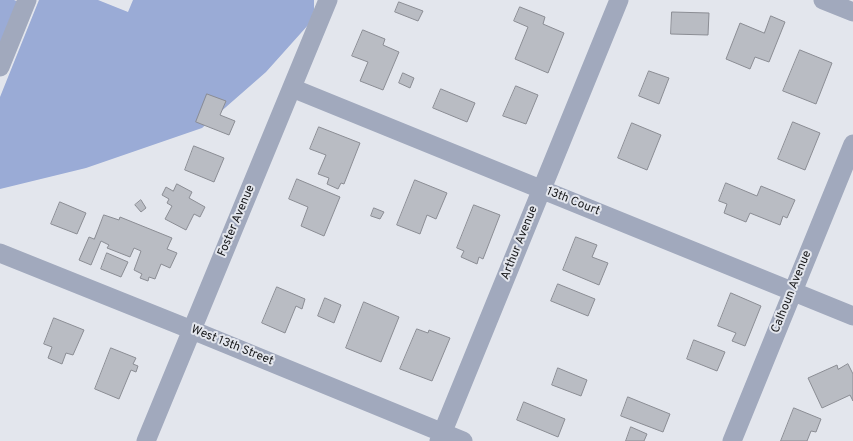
<!DOCTYPE html>
<style>
body{margin:0}
canvas{display:block;background:#e3e6ed}
</style>
<canvas width="853" height="441"></canvas>
<script>
const c = document.querySelector('canvas').getContext('2d');
c.lineJoin = 'round';
function fill(path, color) { c.fillStyle = color; c.fill(path, 'evenodd'); }
function strokePath(path, color, width, dash) { c.strokeStyle = color; c.lineWidth = width; c.lineCap = dash ? 'butt' : 'round'; c.setLineDash(dash || []); c.stroke(path); }
function drawText(font, color, halo, rows, align = 'center') {
  c.font = font + ' Overpass,sans-serif'; c.lineWidth = 4; c.setLineDash([]); c.textBaseline = 'middle'; c.strokeStyle = halo; c.fillStyle = color; for (const [text, x, y, turn = 0] of rows) {
    c.save(); c.translate(x, y); c.rotate((+turn || 0) * Math.PI / 180); c.textAlign = isNaN(turn) ? turn : align; if (halo) c.strokeText(text, 0, 0); c.fillText(text, 0, 0); c.restore();
  }
}
fill(new Path2D(`
 M 0,0 L 14,0 L 21,3 L 0,53 Z
 M 39,0 L 98,0 L 128,12 L 133,0 L 314,0 L 314,10 L 309,24 L 266,72 L 202,128 L 86,168 L 0,189 L 0,97 Z`), '#9aabd6');
const building = new Path2D(`
 M 399,2 L 423,11 L 418,21 L 395,12 Z
 M 520,7 L 545,17 L 543,24 L 564,33 L 548,73 L 515,59 L 528,27 L 514,21 Z
 M 672,12 L 709,13 L 708,35 L 671,34 Z
 M 771,16 L 785,22 L 769,62 L 755,57 L 750,69 L 726,59 L 740,23 L 764,33 Z
 M 363,30 L 385,39 L 383,45 L 399,52 L 383,90 L 360,81 L 368,62 L 352,56 Z
 M 800,50 L 832,63 L 816,104 L 783,91 Z
 M 649,71 L 669,78 L 659,104 L 639,96 Z
 M 403,73 L 414,78 L 410,88 L 399,83 Z
 M 516,86 L 538,95 L 526,124 L 503,116 Z
 M 441,89 L 475,103 L 467,122 L 433,108 Z
 M 207,94 L 226,101 L 220,115 L 235,121 L 229,135 L 196,122 Z
 M 793,122 L 820,133 L 805,170 L 778,159 Z
 M 632,123 L 661,135 L 647,170 L 618,158 Z
 M 319,127 L 360,143 L 344,184 L 341,183 L 338,189 L 327,184 L 329,178 L 318,174 L 326,155 L 310,149 Z
 M 194,146 L 224,158 L 214,182 L 185,170 Z
 M 297,179 L 340,197 L 324,236 L 301,226 L 308,207 L 289,199 Z
 M 415,180 L 447,193 L 436,219 L 427,215 L 420,234 L 397,225 Z
 M 726,183 L 757,196 L 761,186 L 795,200 L 787,218 L 783,216 L 780,225 L 750,213 L 746,222 L 724,213 L 727,204 L 719,201 Z
 M 177,184 L 192,192 L 189,198 L 205,207 L 200,217 L 194,214 L 186,230 L 165,219 L 172,206 L 167,203 L 169,199 L 162,195 L 166,187 L 173,191 Z
 M 141,200 L 146,208 L 141,212 L 135,205 Z
 M 60,202 L 86,213 L 77,234 L 51,224 Z
 M 474,205 L 500,215 L 483,259 L 479,257 L 477,264 L 461,257 L 464,251 L 457,248 Z
 M 374,208 L 384,212 L 380,219 L 371,216 Z
 M 104,215 L 119,220 L 120,217 L 172,238 L 167,249 L 177,253 L 170,268 L 161,264 L 155,279 L 149,277 L 148,281 L 140,278 L 142,274 L 134,270 L 141,251 L 134,248 L 130,257 L 107,248 L 109,245 L 101,241 L 91,265 L 79,260 L 89,237 L 94,239 Z
 M 576,237 L 597,245 L 592,257 L 608,263 L 599,285 L 563,270 Z
 M 107,253 L 128,262 L 121,277 L 101,269 Z
 M 558,284 L 595,299 L 588,316 L 551,301 Z
 M 277,287 L 305,299 L 302,309 L 296,306 L 285,333 L 262,323 Z
 M 731,293 L 761,306 L 745,346 L 732,341 L 736,333 L 718,326 Z
 M 325,298 L 341,305 L 334,323 L 318,316 Z
 M 364,302 L 399,317 L 381,362 L 346,348 Z
 M 54,318 L 84,330 L 73,355 L 66,353 L 62,364 L 48,358 L 52,347 L 44,344 Z
 M 417,329 L 428,333 L 429,330 L 450,338 L 432,381 L 400,369 Z
 M 694,340 L 725,352 L 717,371 L 687,359 Z
 M 111,348 L 136,358 L 133,364 L 138,366 L 136,372 L 131,370 L 119,399 L 95,389 Z
 M 848,364 L 853,374 L 853,401 L 850,395 L 822,408 L 808,378 L 837,365 L 838,369 Z
 M 558,368 L 587,380 L 581,396 L 552,385 Z
 M 628,397 L 670,414 L 663,432 L 621,416 Z
 M 524,402 L 565,419 L 558,437 L 517,420 Z
 M 794,408 L 821,419 L 816,432 L 811,431 L 807,441 L 781,441 Z
 M 631,427 L 647,434 L 644,441 L 626,441 Z`);
fill(building, '#b9bcc3');
strokePath(building, '#8b8d94', 1);
strokePath(new Path2D(`
 M 823,0 L 853,12
 M 0,67 L 27,0
 M 292,88 L 853,316
 M 0,253 L 192,330 L 463,441
 M 146,441 L 328,0
 M 439,441 L 619,0
 M 732,441 L 853,144`), '#a1a9bd', 19);
drawText('12px', '#18191b', '#e3e6ed', [
 ["13th Court",573,202,22],
 ["Foster Avenue",237,221,-67],
 ["Arthur Avenue",520,243,-68],
 ["Calhoun Avenue",792,292,-68],
 ["West 13th Street",232,346,22]
]);
</script>
